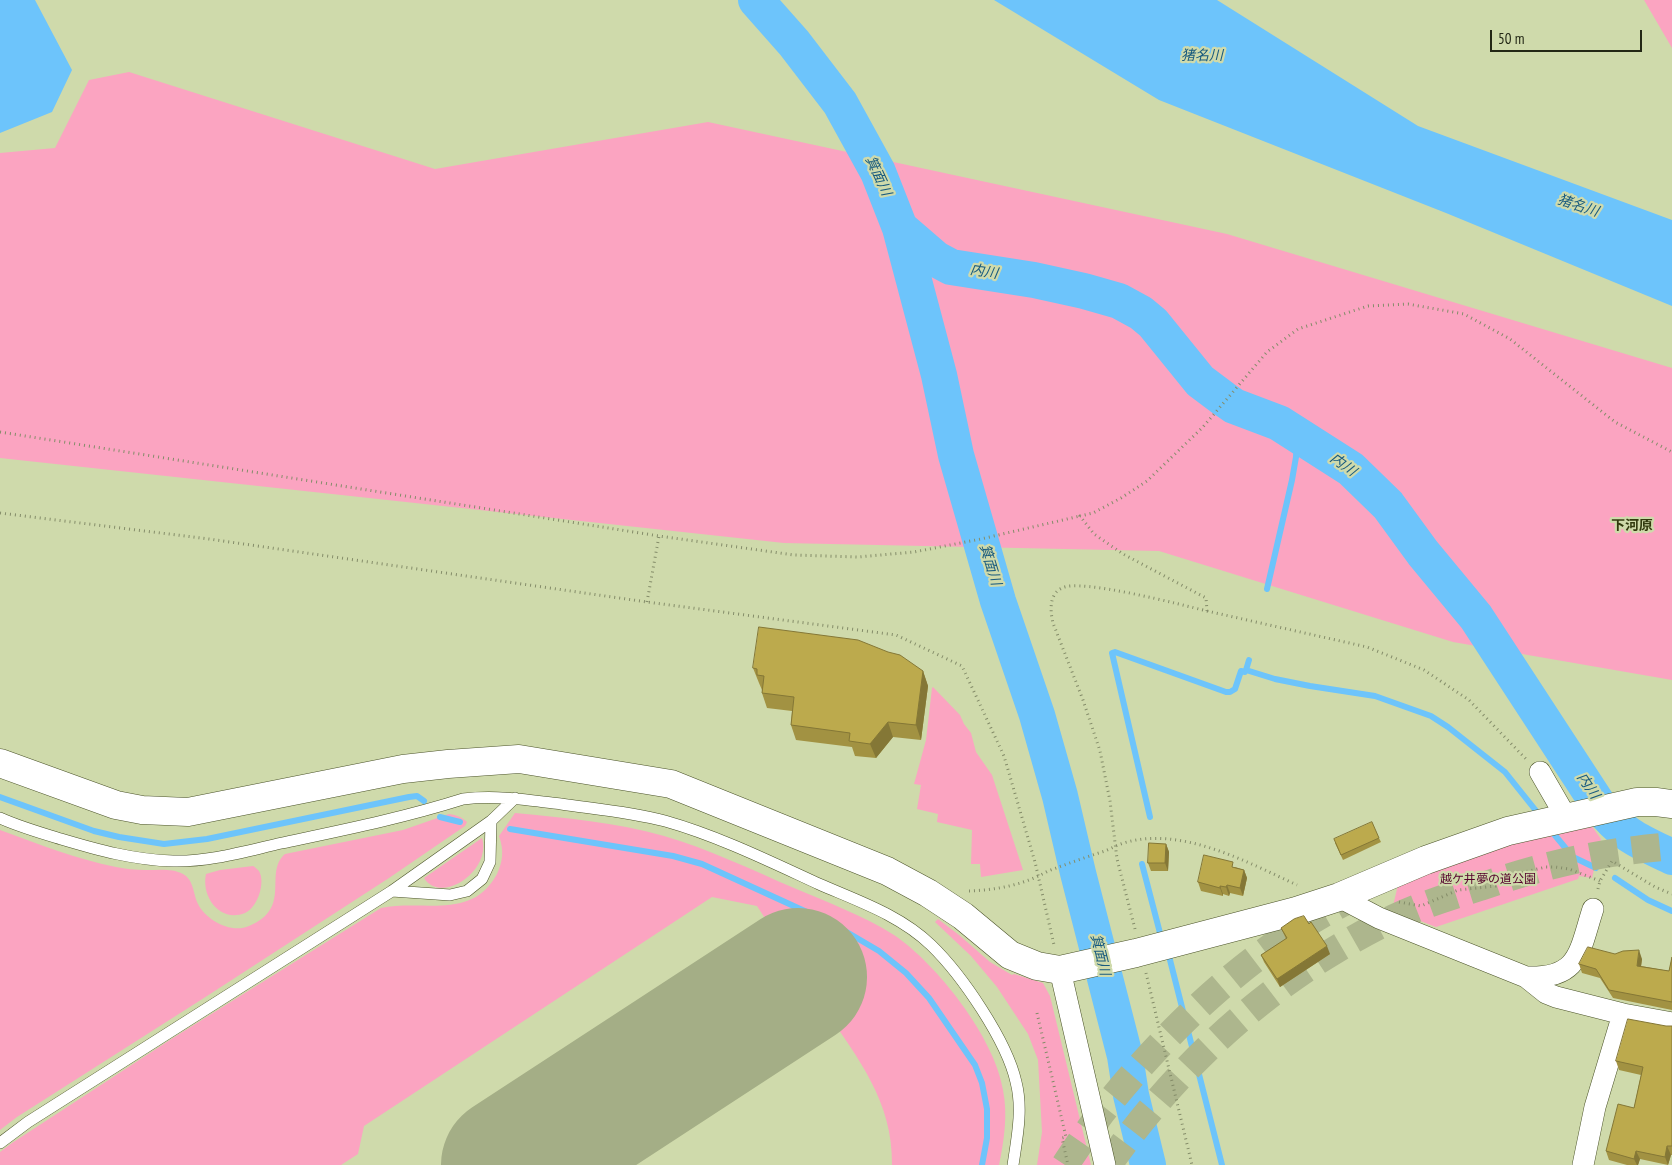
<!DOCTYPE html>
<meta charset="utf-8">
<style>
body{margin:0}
#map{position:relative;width:1672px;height:1165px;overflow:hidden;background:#cfdaab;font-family:"PT Sans Narrow",sans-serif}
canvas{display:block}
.scale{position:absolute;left:1490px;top:30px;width:152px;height:22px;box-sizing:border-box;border:2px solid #232715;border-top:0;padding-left:6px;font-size:15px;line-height:18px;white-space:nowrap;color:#232715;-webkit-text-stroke:4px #cfdaab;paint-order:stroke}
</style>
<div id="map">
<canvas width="1672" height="1165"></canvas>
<div class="scale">50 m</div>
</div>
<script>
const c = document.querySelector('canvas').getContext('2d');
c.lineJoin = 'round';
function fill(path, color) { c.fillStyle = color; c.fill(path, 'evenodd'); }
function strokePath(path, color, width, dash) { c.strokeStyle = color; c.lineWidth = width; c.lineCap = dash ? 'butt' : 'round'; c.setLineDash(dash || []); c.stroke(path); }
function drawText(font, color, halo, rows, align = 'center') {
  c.font = font + ' "PT Sans Narrow","Noto Sans JP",sans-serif'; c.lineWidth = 4.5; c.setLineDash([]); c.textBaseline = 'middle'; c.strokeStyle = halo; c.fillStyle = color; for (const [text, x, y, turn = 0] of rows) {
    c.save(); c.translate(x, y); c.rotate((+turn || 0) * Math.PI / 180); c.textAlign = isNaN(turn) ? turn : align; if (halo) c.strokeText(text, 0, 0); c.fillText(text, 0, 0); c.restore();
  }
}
fill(new Path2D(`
 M 1644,0 L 1672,0 L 1672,48 Z
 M 129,72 L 435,169 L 708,122 L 1227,234 L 1672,368 L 1672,680 L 1453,642 L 1159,551 L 784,543 L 0,458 L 0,153 L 55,148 L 89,80 Z
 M 933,687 L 960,715 L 964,724 L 971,733 L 976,752 L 992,775 L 1023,870 L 981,877 L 980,864 L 971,864 L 972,830 L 937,822 L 938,814 L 917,809 L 921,785 L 914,784 L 926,740 L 932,688 Z
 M 515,813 C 565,818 616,822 664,836 C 709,849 752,870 794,888 C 827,902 864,916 894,935 C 937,964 995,1038 1003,1090 C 1008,1115 1004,1140 999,1165 L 892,1165 C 893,1101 858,1059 824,1008 C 802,974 779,940 757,906 L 712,897 L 364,1126 L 358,1154 L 341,1165 L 0,1165 L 0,1152 L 12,1143 L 173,1038 L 381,908 C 423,899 472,921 497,874 C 503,861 504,850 499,836 Z
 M 449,814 C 457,815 461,817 467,822 L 465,826 L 389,878 L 207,996 L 17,1117 L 0,1130 L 0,830 C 38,844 76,859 116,867 C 125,869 136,870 146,870 C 159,870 172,868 183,874 C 194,880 193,894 198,904 C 206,920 231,934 249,926 C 293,908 263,873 285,854 L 403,830 Z
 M 1591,825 L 1601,839 L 1592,878 L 1579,876 L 1578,879 L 1436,927 L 1392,910 L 1398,885 L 1511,843 Z
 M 482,838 C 492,871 441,905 424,878 Z
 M 253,866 C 254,866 258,870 259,871 C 266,883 257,908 245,913 C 220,923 201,897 206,874 L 220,870 Z
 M 938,919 L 959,935 L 990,962 L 1012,975 L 1014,974 L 1043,983 L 1050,996 L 1091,1165 L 1037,1165 L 1042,1132 L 1038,1060 L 1028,1034 L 997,987 L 971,956 L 935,922 Z`), '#fba4c1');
fill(new Path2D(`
 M 0,0 L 35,0 L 72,70 L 52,112 L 0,133 Z
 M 994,0 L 1217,0 L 1418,126 L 1672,220 L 1672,306 L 1446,213 L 1159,100 Z`), '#6dc4fb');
strokePath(new Path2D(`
 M 1267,589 L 1292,480 L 1296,457 L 1297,434
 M 1249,660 L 1246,670 L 1275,679 L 1310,686 L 1375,696 L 1431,716 L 1448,727 L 1505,772 L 1537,812
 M 0,797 L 94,831 L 119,837 L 164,844 L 207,839 L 409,797 L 417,796 L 424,801
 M 440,817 L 460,822
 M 1150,817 L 1112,653 L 1115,652 L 1226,692 L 1230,692 L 1235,689 L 1241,671 L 1245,672 L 1246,670
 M 510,829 L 673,856 L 702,864 L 833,924 L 879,951 L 906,973 L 929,998 L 975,1065 L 982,1083 L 987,1109 L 987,1138 L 982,1165
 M 1553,833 L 1573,857 L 1596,868
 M 1142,864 L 1160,933
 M 1615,878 L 1648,900 L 1672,911
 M 1169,956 L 1222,1165`), '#6dc4fb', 6);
strokePath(new Path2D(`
 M 756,0 L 794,43 L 840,103 L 878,172 L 900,228 L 939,375 L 956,455 L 998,601 L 1037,715 L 1060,796 L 1078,873 L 1125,1056 L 1131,1095 L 1148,1165
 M 900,228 L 936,259 L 951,267 L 1034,280 L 1084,291 L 1119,301 L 1141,313 L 1153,323 L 1200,381 L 1224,399 L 1234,406 L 1279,423 L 1351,469 L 1388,505 L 1423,553 L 1476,617 L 1598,804 C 1622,835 1638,841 1672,857`), '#6dc4fb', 36);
strokePath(new Path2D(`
 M 510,1165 L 798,977`), '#a4ae86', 138);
strokePath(new Path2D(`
 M 1065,1165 C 1077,1147 1089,1129 1102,1112 C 1168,1028 1252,949 1348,900
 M 1108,1165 C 1182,1060 1278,974 1394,918 C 1422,905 1451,896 1480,887 C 1523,872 1567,860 1612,853 C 1632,850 1652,848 1672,846`), '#adb68d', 28, [28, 14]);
const service = new Path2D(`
 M 0,818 C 20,827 41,833 61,839 C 98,850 134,860 173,861 C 209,862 246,851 282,843 C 343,830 403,818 463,799 C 496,795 528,800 561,804 C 596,809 631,812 665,821 C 718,836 769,861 819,884 C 858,901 900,915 931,945 C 962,975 1007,1041 1016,1082 C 1023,1109 1017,1138 1013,1165
 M 392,891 L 450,895 L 467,891 L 482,879 L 490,862 L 491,821
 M 0,1143 L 28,1122 L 392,891 L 491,821 L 515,798`);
const minor = new Path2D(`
 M 1540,772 L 1566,817
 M 1339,897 L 1379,918 L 1526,977 C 1580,979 1579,952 1593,909
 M 1060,970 L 1105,1165
 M 1526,977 L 1546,993 L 1556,997 L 1623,1014 L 1672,1023
 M 1583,1165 L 1595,1107 L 1623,1014`);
const tertiary = new Path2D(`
 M 0,763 L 116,805 L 142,810 L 188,812 L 403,769 L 448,764 L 519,759 L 671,784 L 887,871 L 928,893 L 963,916 L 1010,955 L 1037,966 L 1060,970 L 1136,953 L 1296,911 L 1339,897 L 1426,860 L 1508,831 L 1637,802 L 1656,802 L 1672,804`);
strokePath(service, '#4b5329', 12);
strokePath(minor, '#4b5329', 22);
strokePath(tertiary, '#4b5329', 29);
strokePath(new Path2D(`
 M 0,432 L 659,536 L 794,555 L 858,557 L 914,552 L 981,539 L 1080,516
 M 0,513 L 209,539 L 647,602 L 896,635 L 962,666 L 1004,756 L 1035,862 L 1054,945
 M 647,602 L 659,536
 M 1207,611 L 1367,647 L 1424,670 L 1469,700 L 1526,759
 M 1598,889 L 1600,881 L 1612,861 L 1655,887 L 1672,894
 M 969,891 C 996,890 1024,885 1048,871 C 1067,864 1086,857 1105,851 C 1112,848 1119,844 1127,842 C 1183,827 1247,862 1297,885
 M 1399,902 L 1421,906 L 1458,890 L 1496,886 L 1520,873 L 1546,867 L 1555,867 L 1569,869 L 1600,881
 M 1135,929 L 1117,859 L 1110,801 L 1100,751 L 1083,700 L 1053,623 C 1050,611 1049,594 1062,588 C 1080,578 1182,605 1207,611 L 1206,598 L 1123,554 L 1094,534 L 1080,516 L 1093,513 L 1121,498 L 1147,481 L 1203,427 L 1267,352 L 1298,329 L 1368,306 L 1408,304 L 1464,314 L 1510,339 L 1615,422 L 1672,452
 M 1146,973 L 1192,1165
 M 1037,1013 L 1066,1137 L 1062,1138 L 1068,1165`), '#848c69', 3, [1, 4]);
strokePath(service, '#fff', 11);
strokePath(minor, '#fff', 21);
strokePath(tertiary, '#fff', 28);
fill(new Path2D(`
 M 753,668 L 923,671 L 928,686 L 921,740 L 893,737 L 876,758 L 855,756 L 852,747 L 796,740 L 791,725 L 792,711 L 767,708 L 762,693 L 762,690 L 759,683 Z
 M 1379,838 L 1381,842 L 1343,860 L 1335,843 Z
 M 1166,844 L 1169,852 L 1168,871 L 1151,871 L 1148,863 Z
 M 1235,867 L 1244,870 L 1247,878 L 1243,896 L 1230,893 L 1229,896 L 1223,894 L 1223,896 L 1201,891 L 1198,882 Z
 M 1281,928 L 1330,954 L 1280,987 L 1264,962 L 1261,955 L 1286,939 Z
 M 1615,954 L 1642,959 L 1641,966 L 1669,971 L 1672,957 L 1672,1010 L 1613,998 L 1600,978 L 1582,973 L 1579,964 Z
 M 1666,1026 L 1672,1026 L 1672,1155 L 1671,1155 L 1668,1165 L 1640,1159 L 1638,1165 L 1627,1165 L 1609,1160 L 1606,1151 L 1634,1108 L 1641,1075 L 1619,1070 L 1616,1061 Z`), '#a29242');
fill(new Path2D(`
 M 923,671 L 928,686 L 921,740 L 916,725 Z
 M 888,722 L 893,737 L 876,758 L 870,744 Z
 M 1166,844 L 1169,852 L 1168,871 L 1165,863 Z
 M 1244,870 L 1247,878 L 1243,896 L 1240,888 Z
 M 1227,885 L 1230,893 L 1229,896 L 1226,887 Z
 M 1220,886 L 1223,894 L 1223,896 L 1220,888 Z
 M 1327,946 L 1330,954 L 1280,987 L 1277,979 Z
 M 1639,950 L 1642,959 L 1640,974 L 1637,966 Z
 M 1667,1146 L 1671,1155 L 1668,1165 L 1665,1157 Z
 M 1636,1151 L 1640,1159 L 1638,1165 L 1637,1165 L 1634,1159 Z`), '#847736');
const building = new Path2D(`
 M 759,627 L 858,640 L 888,652 L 900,655 L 923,671 L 916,725 L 888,722 L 870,744 L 849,741 L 850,733 L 791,725 L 794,697 L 762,693 L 764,676 L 757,675 L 757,669 L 753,668 Z
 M 1372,822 L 1379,838 L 1341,855 L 1334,839 Z
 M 1149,843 L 1166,844 L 1165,863 L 1148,863 Z
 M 1204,855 L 1233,862 L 1232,867 L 1244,870 L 1240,888 L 1227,885 L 1226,887 L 1220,886 L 1220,888 L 1198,882 Z
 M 1304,916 L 1309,924 L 1311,922 L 1327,946 L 1277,979 L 1261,955 L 1287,938 L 1281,928 L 1294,919 Z
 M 1588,947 L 1615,954 L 1623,951 L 1639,950 L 1637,966 L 1669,971 L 1672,957 L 1672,1002 L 1609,990 L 1596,969 L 1579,964 Z
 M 1628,1019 L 1666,1026 L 1672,1026 L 1672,1146 L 1667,1146 L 1665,1157 L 1636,1151 L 1634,1159 L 1606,1151 L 1618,1104 L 1634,1108 L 1643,1067 L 1616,1061 Z`);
fill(building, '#bcaa4d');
strokePath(building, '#847736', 1);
drawText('12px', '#54012b', '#cfdaab', [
 ["越ケ井夢の道公園",1488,880]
]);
drawText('italic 14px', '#185a7e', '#cfdaab', [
 ["猪名川",1202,56],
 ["箕面川",878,176,65],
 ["猪名川",1578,206,18],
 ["内川",984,272,9],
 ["内川",1343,465,36],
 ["箕面川",990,565,73],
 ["内川",1588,786,56],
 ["箕面川",1100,955,76]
]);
drawText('bold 14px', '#333a0f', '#cfdaab', [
 ["下河原",1632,526]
]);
</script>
